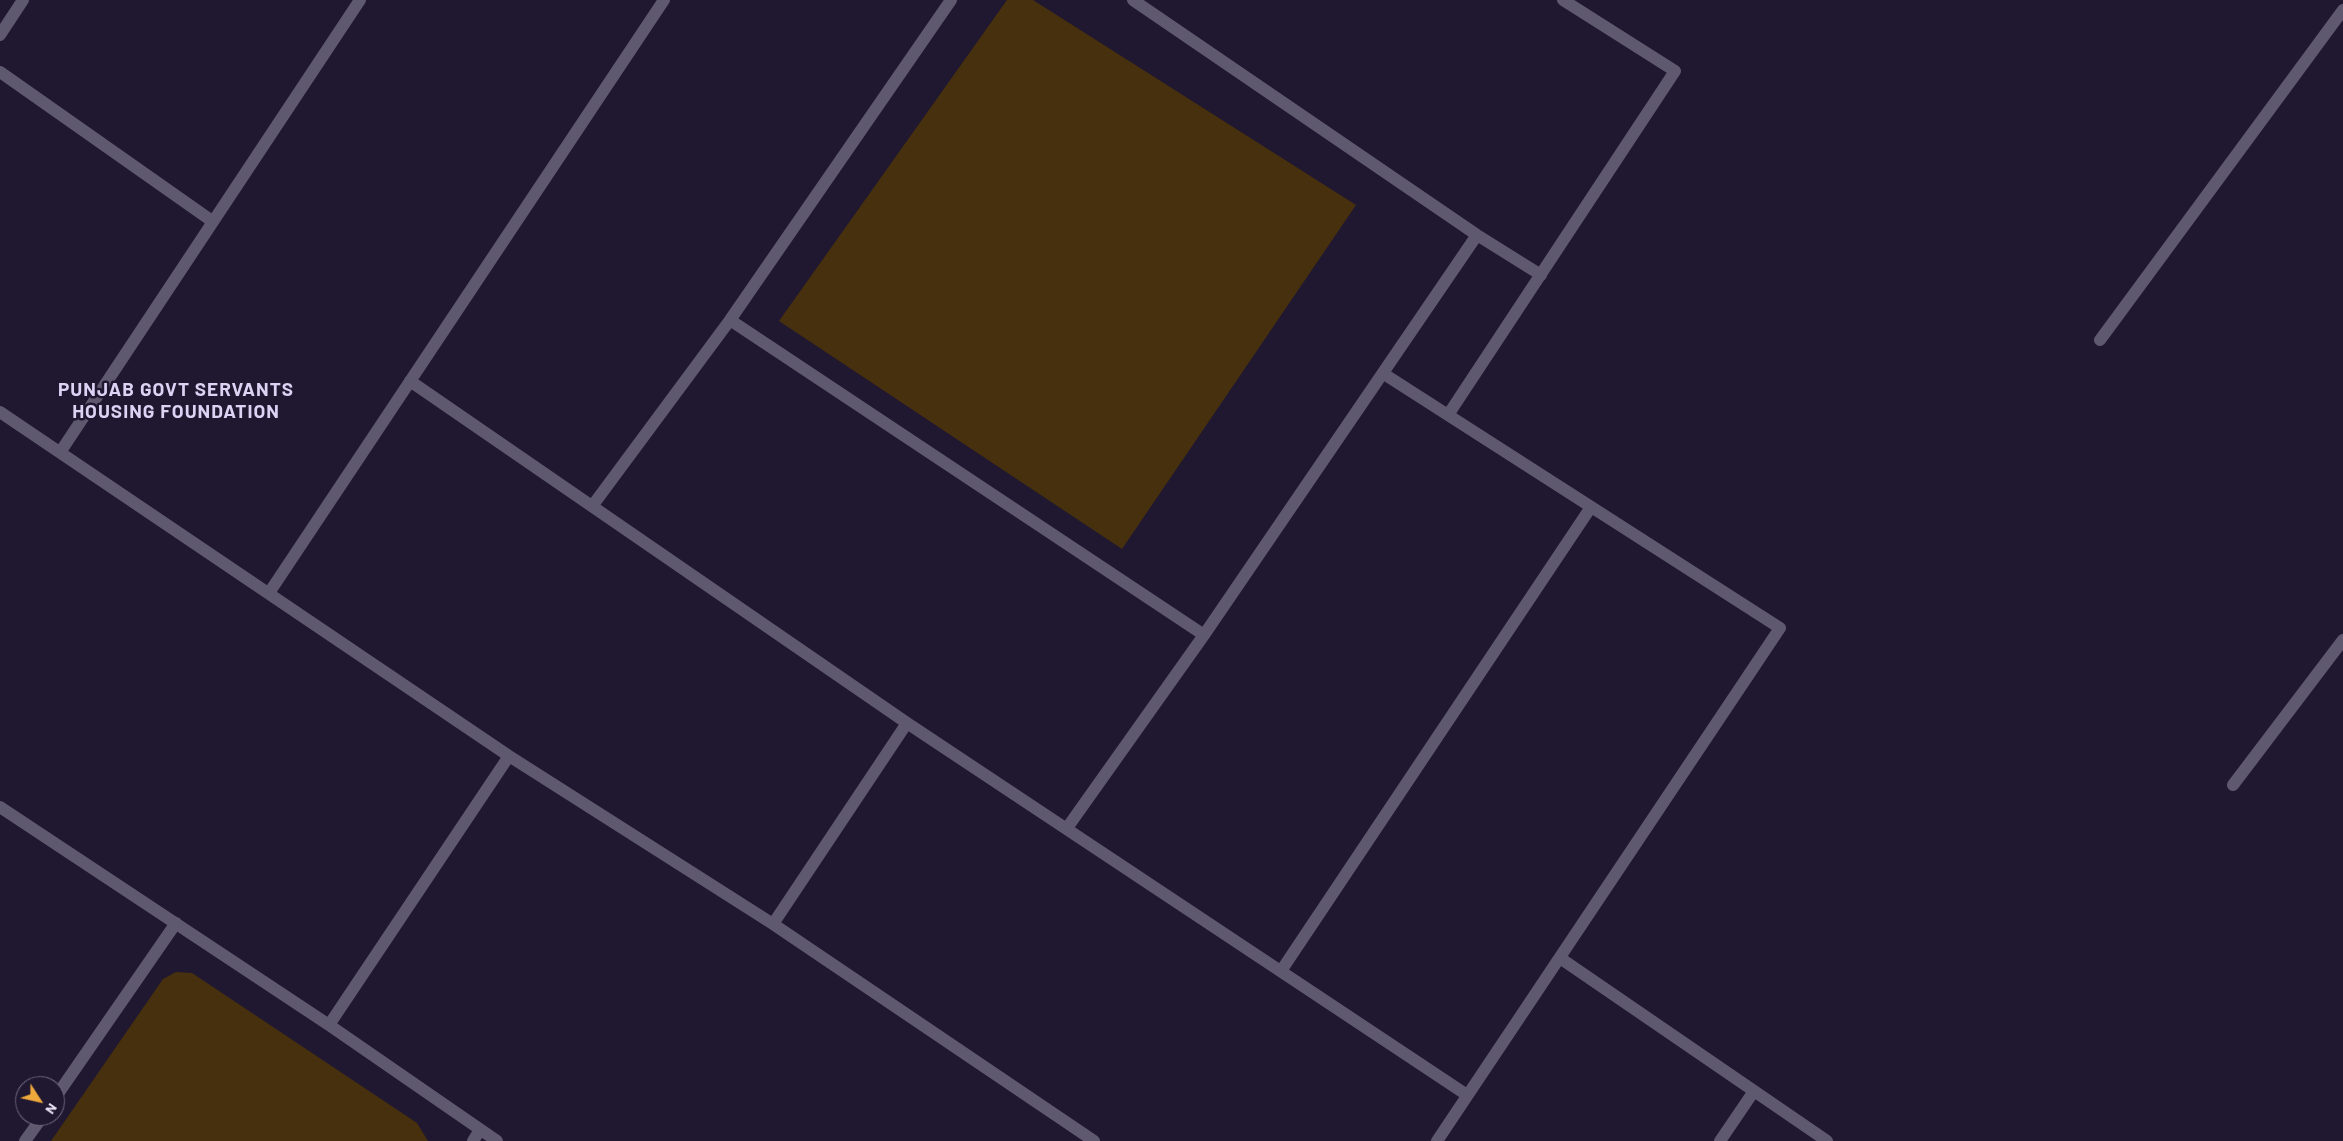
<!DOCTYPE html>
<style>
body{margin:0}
#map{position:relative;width:2343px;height:1141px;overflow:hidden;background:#201830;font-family:Barlow,sans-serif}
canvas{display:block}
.north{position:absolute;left:15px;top:1076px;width:50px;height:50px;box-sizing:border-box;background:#201830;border:1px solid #716a80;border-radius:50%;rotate:125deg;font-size:14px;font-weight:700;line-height:20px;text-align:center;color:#eae6f7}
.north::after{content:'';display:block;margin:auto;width:18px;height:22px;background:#eea83c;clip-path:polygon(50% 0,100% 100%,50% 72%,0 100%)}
</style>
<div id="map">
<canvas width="2343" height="1141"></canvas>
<div class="north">N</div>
</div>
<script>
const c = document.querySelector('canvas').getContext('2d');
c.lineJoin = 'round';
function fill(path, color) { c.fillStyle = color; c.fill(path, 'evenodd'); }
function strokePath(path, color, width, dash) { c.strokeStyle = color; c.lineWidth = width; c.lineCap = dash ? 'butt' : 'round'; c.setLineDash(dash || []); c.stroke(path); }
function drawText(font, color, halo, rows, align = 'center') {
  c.font = font + ' Barlow,sans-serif'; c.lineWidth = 5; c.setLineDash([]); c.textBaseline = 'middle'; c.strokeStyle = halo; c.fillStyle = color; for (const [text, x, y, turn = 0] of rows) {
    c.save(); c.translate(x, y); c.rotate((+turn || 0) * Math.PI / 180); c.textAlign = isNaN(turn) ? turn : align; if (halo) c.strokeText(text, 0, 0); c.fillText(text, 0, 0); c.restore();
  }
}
fill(new Path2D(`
 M 1007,0 L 1033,0 L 1356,205 L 1122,549 L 779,321 Z
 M 176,972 L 192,973 L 417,1123 L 428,1141 L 51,1141 L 163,979 Z`), '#47300d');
strokePath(new Path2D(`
 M 1133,0 L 1477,235 L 1541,275
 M 0,35 L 23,0
 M 0,72 L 212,221
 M 730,320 L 1204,635
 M 2100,340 L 2343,10
 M 1384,374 L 1780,628 L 1437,1141
 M 410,381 L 907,723 L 1467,1095
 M 0,412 L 509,756 L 773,924 L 1094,1141
 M 1448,415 L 1675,71 L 1563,0
 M 61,451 L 360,0
 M 593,505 L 730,320 L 951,0
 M 269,593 L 664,0
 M 2233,785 L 2343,640
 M 0,807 L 329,1025 L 497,1141
 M 1067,828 L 1204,635 L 1477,235
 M 773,924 L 907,723
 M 1560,958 L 1827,1141
 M 1281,971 L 1591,507
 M 329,1025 L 509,756
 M 55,1098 L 176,923
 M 25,1141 L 43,1116
 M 473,1141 L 480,1130
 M 1720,1141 L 1754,1091`), '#5f596f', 12);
c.letterSpacing = '1px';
drawText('bold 19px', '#dcd3f4', '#201830', [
 ["PUNJAB GOVT SERVANTS",176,390],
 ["HOUSING FOUNDATION",176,412]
]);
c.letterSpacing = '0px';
</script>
